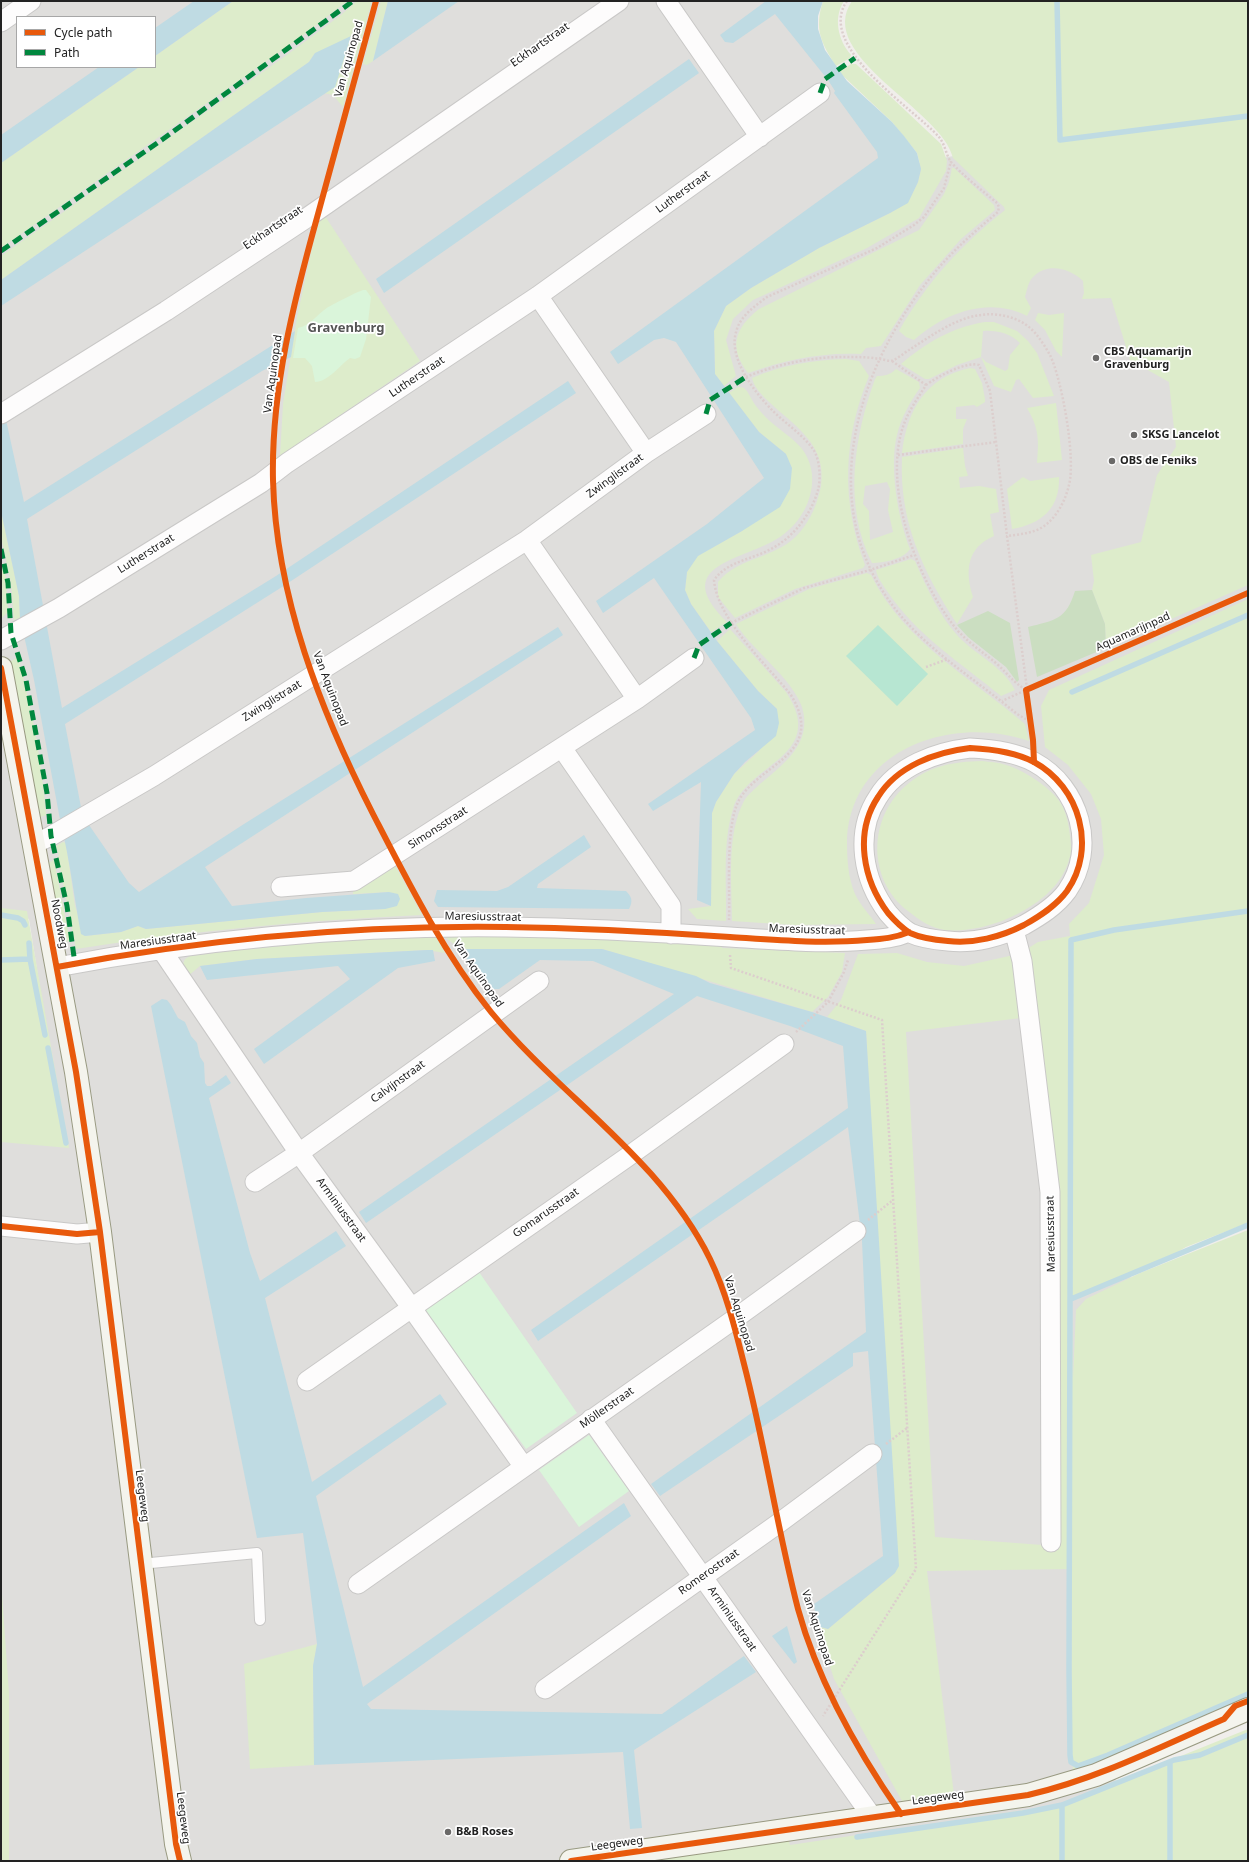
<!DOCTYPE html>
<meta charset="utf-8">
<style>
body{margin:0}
#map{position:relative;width:1249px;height:1862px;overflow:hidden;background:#f0eeeb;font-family:"Noto Sans",sans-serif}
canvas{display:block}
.frame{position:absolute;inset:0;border:2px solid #222;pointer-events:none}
.legend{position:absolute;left:16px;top:16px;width:140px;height:52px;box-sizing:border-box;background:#fff;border:1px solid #a7a7a7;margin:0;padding:5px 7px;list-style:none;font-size:12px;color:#222}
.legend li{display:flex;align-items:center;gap:8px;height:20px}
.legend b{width:20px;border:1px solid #a7a7a7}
</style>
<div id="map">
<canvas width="1249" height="1862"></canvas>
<div class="frame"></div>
<ul class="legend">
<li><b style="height:5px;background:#e8590c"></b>Cycle path</li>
<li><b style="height:5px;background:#00873e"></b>Path</li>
</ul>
</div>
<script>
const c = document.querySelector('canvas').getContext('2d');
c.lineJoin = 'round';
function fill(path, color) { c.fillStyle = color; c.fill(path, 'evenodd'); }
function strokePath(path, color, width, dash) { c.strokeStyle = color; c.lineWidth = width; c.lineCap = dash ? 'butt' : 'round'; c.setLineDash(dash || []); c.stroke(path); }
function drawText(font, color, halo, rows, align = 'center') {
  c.font = font + ' "Noto Sans",sans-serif'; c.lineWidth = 3.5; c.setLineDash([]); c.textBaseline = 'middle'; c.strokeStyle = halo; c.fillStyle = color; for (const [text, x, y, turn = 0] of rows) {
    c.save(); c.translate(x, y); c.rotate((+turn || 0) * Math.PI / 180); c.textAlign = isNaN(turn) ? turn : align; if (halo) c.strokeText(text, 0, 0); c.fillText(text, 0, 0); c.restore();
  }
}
fill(new Path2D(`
 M 1,1 L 790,1 L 902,166 L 1200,108 L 1248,484 L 1248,630 L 1137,675 L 1129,1440 L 1114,1826 L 766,1861 L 1,1861 L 1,1135 L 64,1139 L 29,919 L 1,911 ZM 17,17 L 155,17 L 155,67 L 17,67 Z`), '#dfdedc');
fill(new Path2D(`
 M 233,1 L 347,1 L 305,34 L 1,248 L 1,163 L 139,67 L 155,67 L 155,56 Z
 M 357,1 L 372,1 L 343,107 L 333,95 L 324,93 L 335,87 L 315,53 L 309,62 L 1,280 L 1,256 L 284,57 L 341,15 Z
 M 381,1 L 388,1 L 373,61 L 367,65 L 363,64 Z
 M 823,1 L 844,1 C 833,18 838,40 851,55 L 850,58 L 836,66 C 821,43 814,29 823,1 Z
 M 852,1 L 1248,1 L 1248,585 L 1106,648 L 1105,624 L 1092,590 L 1094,581 L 1091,555 L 1141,542 L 1157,475 L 1176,447 L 1169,382 L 1130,360 L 1111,298 L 1082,299 L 1084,293 L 1083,281 C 1070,268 1047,262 1033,277 C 1028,282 1027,290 1025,297 L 1031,308 L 1027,316 C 988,296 945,313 914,340 L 906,337 L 899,331 C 926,283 962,244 1005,210 L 1004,207 L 953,158 C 943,110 814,56 852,1 Z
 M 851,64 L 856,64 L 941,144 L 947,161 L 946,171 L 919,218 L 867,248 L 753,300 L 733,319 L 726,340 L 736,376 L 724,386 L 715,374 L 714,331 L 726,306 L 751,288 L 819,248 L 890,213 L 908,202 L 918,182 L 921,169 L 917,153 L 892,122 L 839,72 Z
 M 952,168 L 954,168 L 994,205 L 995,210 L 961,239 L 920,285 L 881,346 L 866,348 L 861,354 C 821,352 785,360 748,373 C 728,347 735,328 759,309 L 919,230 L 944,194 L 949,182 Z
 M 325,216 L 420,361 L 280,456 L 283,404 L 297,317 L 311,253 L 320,219 Z
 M 1038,313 L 1049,315 L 1064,313 L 1062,357 L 1056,351 L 1045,330 L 1035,320 Z
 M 985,322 L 994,322 L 1017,331 L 1028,341 L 1037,353 L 1054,396 L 1033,398 L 1019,379 L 1016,380 L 1011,392 L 994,386 L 981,357 L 957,365 L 929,379 L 925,379 L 901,364 C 926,343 952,327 985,322 ZM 983,331 C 996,330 1010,333 1020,343 L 1010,355 L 1008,369 L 1005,371 L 986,362 L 981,357 Z
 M 846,359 L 859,361 L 869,376 C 843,439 841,501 865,565 L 863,568 L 795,589 L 735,618 L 718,597 L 718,582 C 739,556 778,559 800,532 C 811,519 818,502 821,486 C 827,443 794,426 767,400 C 761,394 754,387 752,378 C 781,365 814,360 846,359 Z
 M 970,368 L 975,369 L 982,383 L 985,399 L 985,402 L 977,407 L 974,405 L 956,407 L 956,419 L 967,419 L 963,429 L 963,444 L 902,453 C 907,410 926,377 970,368 Z
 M 896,369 L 919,382 L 920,388 C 910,402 901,418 897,435 C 889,467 898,519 910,549 C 904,559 883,563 872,563 C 843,505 854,437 875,379 L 877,376 C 885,376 890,375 896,369 ZM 887,482 L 890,489 L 888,510 L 893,532 L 870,540 L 869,511 L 863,504 L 865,486 Z
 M 738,387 C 740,387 742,387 744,388 C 749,392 752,401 756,406 C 762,414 769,421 777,427 C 788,436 801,444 807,457 C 822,487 803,525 775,540 C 739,561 670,566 727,622 L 711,632 L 691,604 L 685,590 L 687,572 L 697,556 L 742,531 L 786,454 L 759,432 L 729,393 Z
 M 1056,403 L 1062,460 L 1037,463 C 1039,440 1039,428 1027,408 Z
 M 963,448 L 965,466 L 968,476 L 959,477 L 960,488 L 979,486 L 996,489 L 999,512 L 990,514 L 994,536 C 966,548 965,572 973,597 L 957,624 C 922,570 899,521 902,457 Z
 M 1023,477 L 1030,481 L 1059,477 C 1060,509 1041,524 1012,529 L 1007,489 Z
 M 1,511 L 19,596 L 20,618 L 14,620 L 11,583 L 1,537 Z
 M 1,558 L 6,578 L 8,612 L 2,618 Z
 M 911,559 L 915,561 C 926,586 938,614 957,635 C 975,655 1003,666 1015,690 L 1001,696 C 961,663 917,636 887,591 C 883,585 877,577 876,570 Z
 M 867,573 L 871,575 C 903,641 971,678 1025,724 L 1029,741 C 952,714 850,749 847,841 C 847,858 848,878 855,894 C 860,905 870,915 876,924 L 793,925 L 732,921 C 732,883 726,835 744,801 C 747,795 755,789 760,784 C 784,764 813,743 802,707 C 792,678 753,651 736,624 L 809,589 Z
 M 1248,599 L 1248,1223 L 1186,1247 L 1156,1265 L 1124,1278 L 1112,1281 L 1072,1300 L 1073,1379 L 1076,1310 L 1086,1299 L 1140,1273 L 1248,1230 L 1248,1694 L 1073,1770 L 1071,1742 L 1072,1569 L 927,1571 L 954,1795 L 902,1801 L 834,1679 L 817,1626 L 828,1629 L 895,1573 L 866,1031 L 827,1017 L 841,1000 L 858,954 L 897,953 L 927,962 L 964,966 L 1014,955 L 1021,1018 L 906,1032 L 935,1537 L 1056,1546 L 1058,1198 L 1032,961 L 1027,949 L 1038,942 L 1070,936 L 1069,924 L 1089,903 L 1104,855 L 1101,819 L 1091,794 L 1068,765 L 1045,747 L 1041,706 L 1049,690 Z
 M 730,629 L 786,692 C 829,757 746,763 733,809 C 722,844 727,885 726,921 L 697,919 L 688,909 L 711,906 L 712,813 L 716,802 L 734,774 L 759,751 L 777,709 L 758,691 L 717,641 Z
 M 18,657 C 32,708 42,762 46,815 L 39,818 L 8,663 Z
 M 982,761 C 990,762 998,762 1006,765 C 1024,770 1055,790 1063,807 C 1067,816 1069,826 1070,836 C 1071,844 1072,853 1069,860 C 1060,891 1029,910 1002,921 C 986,927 963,932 945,930 C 931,928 919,920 908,911 C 867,880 867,816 909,783 C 932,765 953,762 982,761 Z
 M 63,842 L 66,843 L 75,906 L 85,936 L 121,932 L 138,926 L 146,929 L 322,912 L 385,909 L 389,892 L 353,894 L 353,887 L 386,867 L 396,867 L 422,915 C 306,920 191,931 76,949 L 58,858 L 59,855 L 56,846 Z
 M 54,860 L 70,941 L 64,942 L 62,940 L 46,864 Z
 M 1,908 L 27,911 L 69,1148 L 1,1142 Z
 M 506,935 L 568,936 L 721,945 L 722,948 L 845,953 L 842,972 L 828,997 L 812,1012 L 602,949 L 460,949 L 445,937 Z
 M 436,937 L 445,953 L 427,950 L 257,959 L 200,966 L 188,976 L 182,966 L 185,959 L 190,956 L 230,951 L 332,941 Z
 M 1,1580 L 9,1693 L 9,1861 L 1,1861 Z
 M 317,1644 L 313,1666 L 314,1765 L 250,1769 L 244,1664 Z
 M 1248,1729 L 1248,1861 L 626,1861 L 788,1838 L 790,1845 L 1059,1805 Z`), '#ddeccb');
fill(new Path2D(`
 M 1092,590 L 1105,624 L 1106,648 L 1037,677 L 1028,627 C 1055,620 1066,620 1075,591 Z
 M 988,611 L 1010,623 L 1019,680 L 1017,682 L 1006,667 L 968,637 L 957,625 Z`), '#cbdec1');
fill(new Path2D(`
 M 363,290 L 366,290 L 371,297 L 366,339 L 360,357 L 355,359 L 350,358 C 340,365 328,382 315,382 L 312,366 L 305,358 L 293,358 L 298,328 C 312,325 319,311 332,305 C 342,300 352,294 363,290 Z
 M 479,1272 L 577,1413 L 526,1449 L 424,1310 Z
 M 589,1435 L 629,1491 L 579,1527 L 539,1470 Z`), '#daf5da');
fill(new Path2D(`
 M 878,625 L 928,674 L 897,706 L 846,656 Z`), '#b7e6d2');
fill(new Path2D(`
 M 194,1 L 233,1 L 155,56 L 155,28 Z
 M 388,1 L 459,1 L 373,61 Z
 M 766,1 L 823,1 L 818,16 L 818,29 L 825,50 L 847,81 L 892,122 L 904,136 L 917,153 L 921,169 L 918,182 L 908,203 L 890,213 L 819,248 L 751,288 L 726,306 L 714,331 L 715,374 L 759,432 L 786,454 L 792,468 L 790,489 L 780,507 L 742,531 L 698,556 L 687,572 L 685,590 L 691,604 L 717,641 L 758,691 L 777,709 L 779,723 L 776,736 L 745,762 L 734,774 L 716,802 L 712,813 L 711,906 L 697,900 L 701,782 L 653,811 L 648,804 L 755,730 L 751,718 L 654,578 L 603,613 L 596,601 L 707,524 L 764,478 L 676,342 L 664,338 L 654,340 L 618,364 L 610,352 L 878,158 L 877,152 L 834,93 L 835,91 L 828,80 L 775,14 L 733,43 L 725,42 L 720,35 Z
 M 351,36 L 335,87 L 1,306 L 1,280 L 309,62 L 315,53 Z
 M 689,59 L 699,73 L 384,293 L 376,279 Z
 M 99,67 L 139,67 L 1,163 L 1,135 Z
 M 295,331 L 291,357 L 262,371 L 27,519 L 62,708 L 276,576 L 568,381 L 576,393 L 282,587 L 65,724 L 85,828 L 89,825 L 129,883 L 139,892 L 244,824 L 558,627 L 563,635 L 205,867 L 232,906 L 306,898 L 389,892 L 398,894 L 400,899 L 397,906 L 385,909 L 322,912 L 146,929 L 138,926 L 121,932 L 85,936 L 81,934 C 74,898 70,860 61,825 L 34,680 L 20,618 L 19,596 L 1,511 L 1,397 L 24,502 Z
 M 584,835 L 591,847 L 538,884 L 537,888 L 626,891 C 632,897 633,901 629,909 L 438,907 L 434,901 L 437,890 L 497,891 L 508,887 Z
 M 460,949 L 602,949 L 696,976 L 710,983 L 812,1012 L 866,1031 L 899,1566 L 895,1573 L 828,1629 L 817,1626 L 814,1604 L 883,1556 L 868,1351 L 853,1353 L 853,1366 L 660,1496 L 651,1484 L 866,1332 L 862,1241 L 848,1127 L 538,1341 L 531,1330 L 848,1108 L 843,1046 L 790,1026 L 697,996 L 366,1223 L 359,1212 L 674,994 L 593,961 L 540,960 L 499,989 L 488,989 Z
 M 427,950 L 433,950 L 435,961 L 398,968 L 264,1064 L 254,1049 L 350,979 L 338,966 L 207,980 L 200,966 L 257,959 Z
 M 162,999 L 167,1000 L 171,1005 L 178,1018 L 185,1022 L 191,1036 L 197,1043 L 200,1057 L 204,1063 L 205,1083 L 207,1086 L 211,1086 L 226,1075 L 231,1083 L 209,1098 L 250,1253 L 260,1281 L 336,1231 L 346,1246 L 265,1298 L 312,1482 L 440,1394 L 447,1404 L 316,1496 L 363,1687 L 624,1503 L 631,1516 L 367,1704 L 371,1709 L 662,1714 L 744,1656 L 756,1672 L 634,1750 L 642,1828 L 630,1829 L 623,1752 L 314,1765 L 313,1666 L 317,1644 L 303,1533 L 257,1538 L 151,1006 Z
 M 787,1626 L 797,1662 L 794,1664 L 772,1636 Z`), '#bfdbe3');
strokePath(new Path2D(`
 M 1057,1 L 1060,140 L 1248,116
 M 1072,692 L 1248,615
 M 1248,911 L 1114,930 L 1071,940 L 1069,1669 L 1070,1755 L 1071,1762 L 1078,1766 L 1108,1755 L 1248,1694
 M 1,915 L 18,918 L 23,921 L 25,925
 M 29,943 L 30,959 L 45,1035
 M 1,960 L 30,959
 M 48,1048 L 66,1143
 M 1071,1299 L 1248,1225
 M 857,1837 L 1023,1813 L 1062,1805 L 1174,1760 L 1200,1755 L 1248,1735
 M 1062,1861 L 1062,1805
 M 1170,1861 L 1170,1762`), '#bfdbe3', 5.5);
const service = new Path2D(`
 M 140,1564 L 257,1553 L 260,1620`);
const minor = new Path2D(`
 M 666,1 L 760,137
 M 1,22 L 31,1
 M 538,296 L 646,453
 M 1,414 L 166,311 L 305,219 L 619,1
 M 527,540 L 637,699
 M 1,640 L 59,608 L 261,483 L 287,463 L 538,296 L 820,93
 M 562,748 L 671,906 L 671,934
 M 970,748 C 991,749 1015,752 1034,762 C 1080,787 1097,848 1067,891 C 1056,906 1040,916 1024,925 C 1001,937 973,944 948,941 C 936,940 921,938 910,933 C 902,928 894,920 888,913 C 863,880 854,833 878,797 C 897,766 936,752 970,748 Z
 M 34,844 L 51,836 L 154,776 L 527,540 L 646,453 L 706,414
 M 281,887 L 354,881 L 637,699 L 694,658
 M 1014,930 L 1022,961 L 1050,1192 L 1051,1542
 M 161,949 L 299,1153 L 411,1307 L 524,1467
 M 57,967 C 205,939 356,925 506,927 C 581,928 655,932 730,937 C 776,940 821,944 867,940 C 882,939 895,938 909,932
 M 255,1182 L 299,1153 L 539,981
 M 1,1226 L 77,1234 L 100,1232
 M 307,1381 L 626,1158 L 784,1044
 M 591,1419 L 873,1818
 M 358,1584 L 733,1320 L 856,1231
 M 545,1689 L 779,1523 L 872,1454`);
const secondary = new Path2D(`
 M 1,668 L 76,1072 L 100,1232 L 176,1844 L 180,1861
 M 571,1861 L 1028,1795 L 1096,1775 L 1248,1709`);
strokePath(service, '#c9c8c7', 12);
strokePath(minor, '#c9c8c7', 21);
strokePath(secondary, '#999a82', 24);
strokePath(new Path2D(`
 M 847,1 C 815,46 913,108 939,137 C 945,144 946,155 951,162 C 961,174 984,192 997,203 L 999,207 L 998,212 C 974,232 951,252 931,277 C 859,366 816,497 888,599 C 921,647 973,677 1017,714 L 1031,722
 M 892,361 L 926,385 C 918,398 909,410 904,424 C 881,486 918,583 958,631 C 970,644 984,653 997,664 C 1008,674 1013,682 1026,690 L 1002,701
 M 746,377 C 777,364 815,356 849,357 C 859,357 869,357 879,359 C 883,359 887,361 891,361 C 896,360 904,353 909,350 C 936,333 965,310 1000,315 C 1014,317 1027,323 1036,334 C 1041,340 1046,348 1050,355 C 1062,380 1076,458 1069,485 C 1066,498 1059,513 1049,522 C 1038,533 1022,534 1007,536 L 1034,742
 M 926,385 C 937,377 966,361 979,365 L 990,391 L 1007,536
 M 898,455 L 996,442
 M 731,623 L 804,588 L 870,570 L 914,555
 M 926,667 L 948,659
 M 729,920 C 730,888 726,836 736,807 C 751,764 829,758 791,695 C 767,665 717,619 714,580 C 728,561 750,560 769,550 C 792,539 811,515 818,490 C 821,479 820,459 813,449 C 802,434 786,424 773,411 C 756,394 728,359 736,332 C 740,316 755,306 767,297 L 877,248 L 914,225 L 924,217 L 944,188 L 951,161
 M 730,955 L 731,968 L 882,1020 L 916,1569 L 823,1716
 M 796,1032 L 828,1002 L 844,972 L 848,960
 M 868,1220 L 893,1200
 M 886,1444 L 907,1428`), '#dccecd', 2.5, [2, 2]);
strokePath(service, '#fdfcfc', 10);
strokePath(minor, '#fdfcfc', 19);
strokePath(secondary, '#f4f4ed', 22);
strokePath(new Path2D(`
 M 820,93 L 825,79 L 855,58
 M 1,251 L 163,139 L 353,1
 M 706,414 L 710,400 L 746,377
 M 1,549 L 8,583 L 11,633 L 26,680 L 47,793 L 51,836 L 67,906 L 75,964
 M 694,658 L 699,645 L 731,623`), '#00873e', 5, [10, 5]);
strokePath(new Path2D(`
 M 376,1 C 356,72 337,143 318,214 C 294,300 271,390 273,480 C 276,597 321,712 373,814 C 408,882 443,952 491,1012 C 561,1097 660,1158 710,1259 C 726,1292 735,1328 744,1364 C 765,1445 777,1528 798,1609 C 818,1682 858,1752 901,1814
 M 1,668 L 76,1072 L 100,1232 L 176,1844 L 180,1861
 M 970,748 C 991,749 1015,752 1034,762 C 1080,787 1097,848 1067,891 C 1056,906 1040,916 1024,925 C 1001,937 973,944 948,941 C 936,940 921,938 910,933 C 902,928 894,920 888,913 C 863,880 854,833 878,797 C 897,766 936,752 970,748 Z
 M 1034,762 L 1033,740 L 1026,690 L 1248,593
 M 57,967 C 205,939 356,925 506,927 C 581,928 655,932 730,937 C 776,940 821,944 867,940 C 882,939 895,938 909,932
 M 1,1226 L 77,1234 L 100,1232
 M 571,1861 L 1028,1795 C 1097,1779 1160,1747 1224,1719 L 1235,1706 L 1248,1701`), '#e8590c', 6);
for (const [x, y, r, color] of [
 [1096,358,4,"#6a6968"],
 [1134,435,4,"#6a6968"],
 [1112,461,4,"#6a6968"],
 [448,1832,4,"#6a6968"]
]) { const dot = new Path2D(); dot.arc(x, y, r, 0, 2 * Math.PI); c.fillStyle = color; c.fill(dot); strokePath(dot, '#fff', 1.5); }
drawText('11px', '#222', '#fff', [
 ["Eckhartstraat",540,45,-35],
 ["Van Aquinopad",349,59,-74],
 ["Lutherstraat",683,192,-36],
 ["Eckhartstraat",273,228,-34],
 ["Van Aquinopad",273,374,-82],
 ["Lutherstraat",417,377,-34],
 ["Zwinglistraat",615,476,-36],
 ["Lutherstraat",146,554,-32],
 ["Aquamarijnpad",1133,632,-24],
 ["Van Aquinopad",330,689,69],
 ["Zwinglistraat",272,701,-32],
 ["Simonsstraat",438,828,-33],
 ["Maresiusstraat",483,917,1],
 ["Noodweg",59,924,79],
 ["Maresiusstraat",807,930,2],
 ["Maresiusstraat",158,941,-8],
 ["Van Aquinopad",478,974,55],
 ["Calvijnstraat",398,1082,-36],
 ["Arminiusstraat",341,1210,54],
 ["Gomarusstraat",546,1213,-35],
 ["Maresiusstraat",1051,1234,-91],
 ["Van Aquinopad",739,1314,73],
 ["Möllerstraat",607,1408,-35],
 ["Leegeweg",142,1496,83],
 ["Romerostraat",709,1572,-35],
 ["Arminiusstraat",732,1619,55],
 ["Van Aquinopad",817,1628,72],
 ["Leegeweg",938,1798,-8],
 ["Leegeweg",183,1818,83],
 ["Leegeweg",617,1844,-8]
]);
drawText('bold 11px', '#222', '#fff', [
 ["CBS Aquamarijn",1104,352],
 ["Gravenburg",1104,365],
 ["SKSG Lancelot",1142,435],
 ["OBS de Feniks",1120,461],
 ["B&B Roses",456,1832]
], 'left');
drawText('bold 13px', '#555', '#fff', [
 ["Gravenburg",346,328]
]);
</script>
